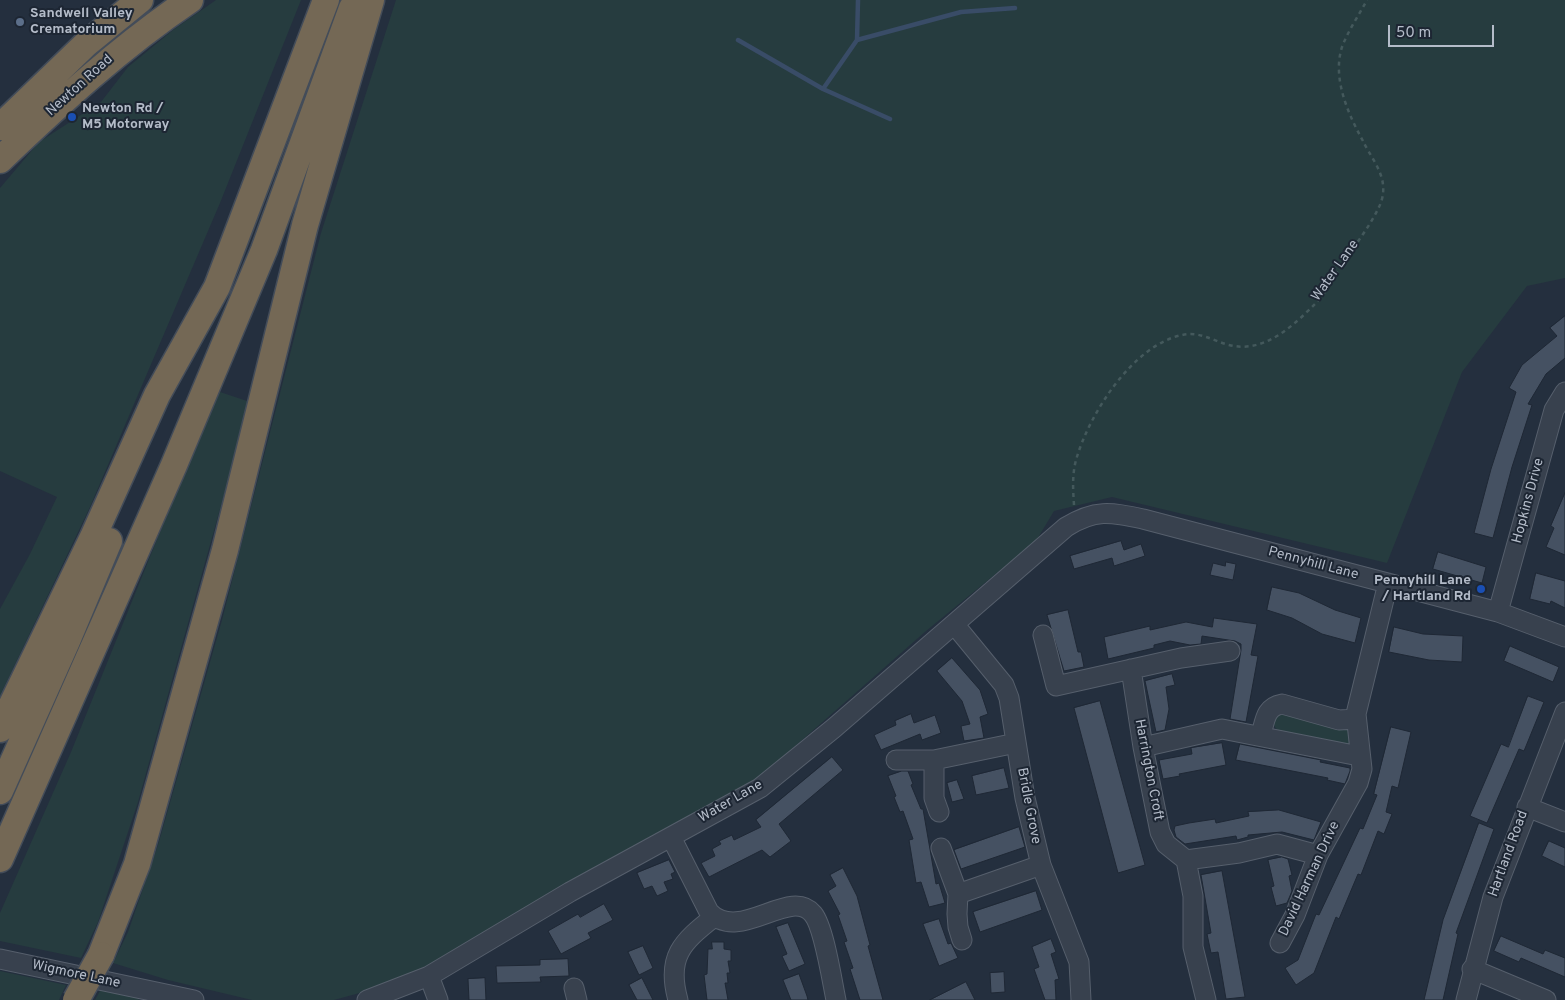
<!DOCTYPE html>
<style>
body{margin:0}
#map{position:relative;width:1565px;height:1000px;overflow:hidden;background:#242f3e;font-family:Overpass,sans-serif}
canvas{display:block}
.scale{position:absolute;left:1388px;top:25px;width:106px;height:22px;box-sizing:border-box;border:2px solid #b4bcc9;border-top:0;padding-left:6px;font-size:15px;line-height:18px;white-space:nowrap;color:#b4bcc9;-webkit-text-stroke:4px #1d2633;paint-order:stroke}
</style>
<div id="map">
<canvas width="1565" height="1000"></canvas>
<div class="scale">50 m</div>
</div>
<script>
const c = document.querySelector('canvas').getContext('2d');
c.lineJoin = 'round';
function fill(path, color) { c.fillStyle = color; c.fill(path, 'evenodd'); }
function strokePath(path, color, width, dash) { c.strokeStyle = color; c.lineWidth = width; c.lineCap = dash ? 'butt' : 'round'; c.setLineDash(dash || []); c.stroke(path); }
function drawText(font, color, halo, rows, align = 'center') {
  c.font = font + ' Overpass,sans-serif'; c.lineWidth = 4; c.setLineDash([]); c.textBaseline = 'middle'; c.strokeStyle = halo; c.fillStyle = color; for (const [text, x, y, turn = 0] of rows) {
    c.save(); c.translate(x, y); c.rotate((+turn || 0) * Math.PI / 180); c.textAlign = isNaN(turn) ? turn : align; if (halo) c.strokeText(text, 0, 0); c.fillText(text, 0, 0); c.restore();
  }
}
fill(new Path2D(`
 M 216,0 L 301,0 L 220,203 L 90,507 L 0,696 L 0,609 L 30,554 L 57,497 L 0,471 L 0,188 L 39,142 L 101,102 L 128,67 L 173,30 Z
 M 396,0 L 1565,0 L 1565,278 L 1527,286 L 1462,372 L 1387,563 L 1112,497 L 1054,511 L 1036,541 L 926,631 L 760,777 L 670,830 L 563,885 L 520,911 L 461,951 L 407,980 L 334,1000 L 252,1000 L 168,980 L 113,963 L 128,932 L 158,845 L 222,620 L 321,233 Z
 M 217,391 L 250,402 L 138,802 L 98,922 L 81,958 L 0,941 L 0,913 L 71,752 Z
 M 1276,712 L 1348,726 L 1353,738 L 1349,744 L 1345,745 L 1279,731 C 1271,725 1273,720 1276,712 Z
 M 0,971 L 66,985 L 59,1000 L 0,1000 Z
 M 101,989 L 138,998 L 139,1000 L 95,1000 Z`), '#263c3f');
strokePath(new Path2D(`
 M 738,40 L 823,89 L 890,119
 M 857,40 L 961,12 L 1015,8
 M 823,89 L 857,40 L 858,0`), '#394c67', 4.5);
const building = new Path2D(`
 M 1565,316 L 1565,358 L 1546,374 L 1528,404 L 1532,405 L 1512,467 L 1493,538 L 1474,533 L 1491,469 L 1516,392 L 1509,388 L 1522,365 L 1557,336 L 1550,328 Z
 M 1565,493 L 1565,555 L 1546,547 L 1554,528 L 1551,526 Z
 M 1121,541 L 1124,550 L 1141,544 L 1145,556 L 1114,566 L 1112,558 L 1074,569 L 1070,556 Z
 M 1438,552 L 1486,567 L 1482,583 L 1433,569 Z
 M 1226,562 L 1236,564 L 1233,580 L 1210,575 L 1213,563 L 1225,566 Z
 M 1536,573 L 1565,581 L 1565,608 L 1551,601 L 1550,604 L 1530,599 Z
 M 1272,587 L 1299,593 L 1335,610 L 1361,618 L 1355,643 L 1322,634 L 1292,618 L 1267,610 Z
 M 1068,610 L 1078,652 L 1081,652 L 1084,667 L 1064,671 L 1047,615 Z
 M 1214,618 L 1257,624 L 1251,655 L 1258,656 L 1246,722 L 1230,719 L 1241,650 L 1241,644 L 1235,641 L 1202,636 L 1201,644 L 1190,645 L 1170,641 L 1154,645 L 1154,648 L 1108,659 L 1104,637 L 1150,626 L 1150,630 L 1186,622 L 1212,627 Z
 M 1394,627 L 1423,634 L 1463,636 L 1462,662 L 1429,660 L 1389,652 Z
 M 1510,646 L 1559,667 L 1553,682 L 1504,661 Z
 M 952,658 L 980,690 L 988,714 L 980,717 L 984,738 L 964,741 L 961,726 L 970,724 L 962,701 L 937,671 Z
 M 1172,674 L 1175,685 L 1166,687 L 1169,709 L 1165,730 L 1156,732 L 1145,681 Z
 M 1528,696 L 1544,702 L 1524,751 L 1519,749 L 1487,823 L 1470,816 L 1501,744 L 1508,747 Z
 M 1100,701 L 1145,865 L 1118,873 L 1074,708 Z
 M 911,714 L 914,723 L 935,715 L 941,733 L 922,740 L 920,734 L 881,750 L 874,735 L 896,725 L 895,721 Z
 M 1391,727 L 1411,732 L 1398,788 L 1392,786 L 1386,812 L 1392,814 L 1384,834 L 1378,831 L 1361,875 L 1358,874 L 1339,919 L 1336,917 L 1314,973 L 1296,985 L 1285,968 L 1298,960 L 1316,914 L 1319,915 L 1360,828 L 1363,829 L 1377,795 L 1374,794 Z
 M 1222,743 L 1226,765 L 1179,774 L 1180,776 L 1163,779 L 1159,760 L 1192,754 L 1191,748 Z
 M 1240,744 L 1321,760 L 1320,762 L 1350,768 L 1350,771 L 1345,784 L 1327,780 L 1328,778 L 1236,760 Z
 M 832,757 L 843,770 L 779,824 L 791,841 L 770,857 L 762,850 L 709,877 L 701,863 L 715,856 L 712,849 L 721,844 L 719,841 L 732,835 L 734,840 L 761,827 L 756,820 Z
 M 1004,768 L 1009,788 L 976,795 L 972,776 Z
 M 902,771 L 908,771 L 913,784 L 911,785 L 921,809 L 923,809 L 936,884 L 939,883 L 945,903 L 929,907 L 921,882 L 916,883 L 909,840 L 913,839 L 903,811 L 900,812 L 894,797 L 896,796 L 888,776 Z
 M 957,780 L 964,799 L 952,802 L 947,783 Z
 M 1279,810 L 1321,822 L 1314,840 L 1282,832 L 1248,835 L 1248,837 L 1237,840 L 1236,836 L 1185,844 L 1176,837 L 1174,830 L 1175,826 L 1189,823 L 1215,819 L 1216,823 L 1249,816 L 1248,812 Z
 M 1479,823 L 1494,829 L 1456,933 L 1458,934 L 1443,1000 L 1424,1000 L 1443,920 Z
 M 1019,827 L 1025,847 L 961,869 L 954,850 Z
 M 1549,841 L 1565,848 L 1565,867 L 1542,856 Z
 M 1282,857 L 1288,859 L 1292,875 L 1289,876 L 1292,891 L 1287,903 L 1276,906 L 1271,887 L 1274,886 L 1268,860 Z
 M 669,860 L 675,872 L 671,874 L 673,879 L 664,882 L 668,891 L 657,896 L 652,886 L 644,889 L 637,873 Z
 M 843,868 L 857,896 L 870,945 L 868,946 L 883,1000 L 860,1000 L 850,969 L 853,968 L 844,942 L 847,941 L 838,915 L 840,914 L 828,891 L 836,886 L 830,875 Z
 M 1222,871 L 1245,997 L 1226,999 L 1218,952 L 1211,953 L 1207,934 L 1211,933 L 1201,875 Z
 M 1036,891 L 1042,910 L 980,932 L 973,912 Z
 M 604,904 L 613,920 L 588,933 L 591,938 L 561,954 L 548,931 L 578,914 L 580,917 Z
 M 939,919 L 948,944 L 951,943 L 958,958 L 939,966 L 923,924 Z
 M 788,923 L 805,964 L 789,971 L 782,956 L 787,954 L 776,927 Z
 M 1501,936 L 1543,954 L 1545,950 L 1565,958 L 1565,977 L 1521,958 L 1519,962 L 1494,951 Z
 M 1051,939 L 1056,952 L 1051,954 L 1059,979 L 1055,980 L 1056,1000 L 1045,1000 L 1034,969 L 1039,967 L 1032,947 Z
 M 712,942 L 724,942 L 724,949 L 731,950 L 731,961 L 728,961 L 730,973 L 727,973 L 728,983 L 725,983 L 728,1000 L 707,1000 L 704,975 L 707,974 L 708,949 L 712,949 Z
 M 643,946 L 653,968 L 639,975 L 628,952 Z
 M 568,959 L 569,976 L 540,977 L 541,982 L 497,983 L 496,966 L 540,965 L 540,960 Z
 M 1004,972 L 1005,992 L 991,993 L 990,973 Z
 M 799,974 L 807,996 L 808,1000 L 791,1000 L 783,980 Z
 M 485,978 L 486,1000 L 469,1000 L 468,979 Z
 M 642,978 L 653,1000 L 637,1000 L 629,985 Z
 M 966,982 L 975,1000 L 930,1000 Z`);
fill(building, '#455162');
strokePath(building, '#1f2835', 1);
const minor = new Path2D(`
 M 1498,612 L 1554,410 L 1565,392
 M 954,624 L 1004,685 L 1009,698 L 1025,798 L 1041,865 L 1079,962 L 1081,1000
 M 1043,635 L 1056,686 L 1181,658 L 1230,651
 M 1131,669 L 1143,747 L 1160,832 L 1166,844 L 1186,860 L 1239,853 L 1277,844 L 1318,855
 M 1261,735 C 1265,721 1265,707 1282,704 L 1339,720 L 1356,719
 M 1143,747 L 1222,729 L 1359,756
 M 896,760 L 934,760 L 1016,743
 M 934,760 L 934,798 L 939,812
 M 1527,807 L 1565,822
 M 671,837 L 709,912 C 740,944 790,886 813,914 C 824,927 832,981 836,1000
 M 941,848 L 958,894 L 957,914 L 958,927 L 962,940
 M 1186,860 L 1193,896 L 1193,947 L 1206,1000
 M 958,894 L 1041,865
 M 1280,943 L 1295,915 L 1318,855 L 1358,783 L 1362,769 L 1356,714 L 1388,583
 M 0,959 L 194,1000
 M 1472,969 L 1546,1000
 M 429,976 L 438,1000
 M 574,988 L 577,1000
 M 367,1000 L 429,976 L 570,892 L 760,788 L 834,728 L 1066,527 C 1095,509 1110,512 1143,519 L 1498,612 L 1565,637
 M 678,1000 C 666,957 682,942 714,917
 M 1466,1000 L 1493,897 L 1565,712`);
const highway = new Path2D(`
 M 0,127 L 86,44 L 140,0
 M 0,160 C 61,102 119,48 190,0
 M 0,729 L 93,537 L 157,395 L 217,287 L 326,0
 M 0,791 L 67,641 L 109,541
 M 0,859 L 174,465 L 264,250 L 352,8
 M 101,955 L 137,864 L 225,550 L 305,225 L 371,0`);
strokePath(minor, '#565f6c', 21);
strokePath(highway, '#434c59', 29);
strokePath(new Path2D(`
 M 1074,505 C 1073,490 1072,475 1076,460 C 1089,414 1133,345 1182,335 C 1200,331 1213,341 1229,345 C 1265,354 1294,325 1317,302 C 1327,291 1335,275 1344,261 C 1356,244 1370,226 1379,207 C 1382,201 1384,193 1383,185 C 1382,170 1369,154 1363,141 C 1348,114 1332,78 1342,47 C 1348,31 1359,15 1367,0`), '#44595c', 2.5, [4, 4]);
strokePath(minor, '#38414e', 19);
strokePath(highway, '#746855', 26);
const highwayBridge = new Path2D(`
 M 76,1000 L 101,955`);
strokePath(highwayBridge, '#434c59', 29, []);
strokePath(highwayBridge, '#746855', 26);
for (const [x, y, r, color] of [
 [20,22,5,"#5c6f8a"],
 [72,117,5,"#1a4fb4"],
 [1481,589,5,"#1a4fb4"]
]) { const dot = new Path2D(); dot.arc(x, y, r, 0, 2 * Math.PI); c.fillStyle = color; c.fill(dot); strokePath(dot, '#1d2633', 2); }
drawText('bold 14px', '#b4bcc9', '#1d2633', [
 ["Sandwell Valley",30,14],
 ["Crematorium",30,30],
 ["Newton Rd /",82,109],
 ["M5 Motorway",82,125],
 ["Pennyhill Lane",1471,581,"right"],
 ["/ Hartland Rd",1471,597,"right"]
], 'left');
drawText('14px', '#b4bcc9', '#1d2633', [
 ["Newton Road",80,86,-42],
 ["Water Lane",1336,271,-55],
 ["Hopkins Drive",1529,501,-75],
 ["Pennyhill Lane",1313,564,15],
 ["Harrington Croft",1148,770,79],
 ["Water Lane",731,802,-30],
 ["Bridle Grove",1028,806,79],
 ["Hartland Road",1509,854,-70],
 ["David Harman Drive",1310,879,-65],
 ["Wigmore Lane",76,975,12]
]);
</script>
